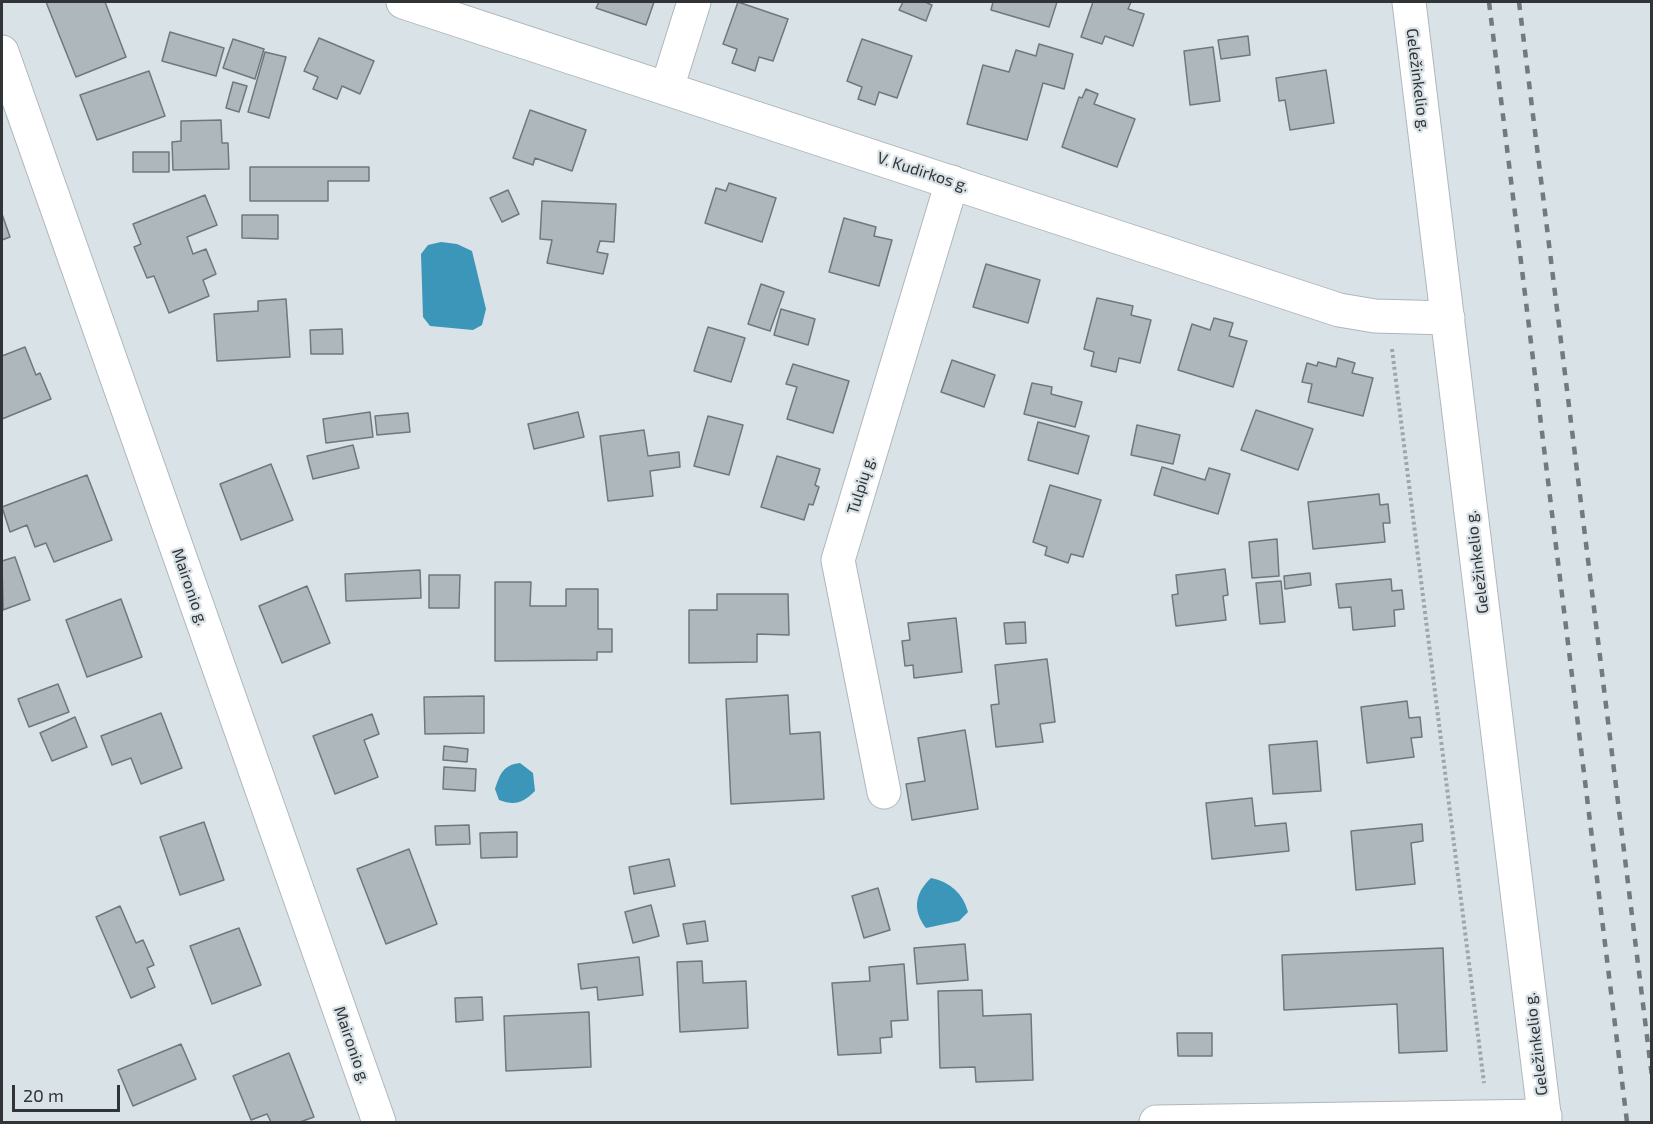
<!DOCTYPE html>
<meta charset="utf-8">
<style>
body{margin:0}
#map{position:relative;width:1653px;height:1124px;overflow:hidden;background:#d9e2e7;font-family:"Exo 2",sans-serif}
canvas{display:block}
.frame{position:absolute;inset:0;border:3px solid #313436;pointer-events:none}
.scale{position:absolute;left:12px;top:1085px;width:108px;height:27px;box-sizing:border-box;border:3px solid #313436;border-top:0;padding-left:8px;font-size:18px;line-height:21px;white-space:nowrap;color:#313436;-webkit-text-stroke:4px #d9e2e7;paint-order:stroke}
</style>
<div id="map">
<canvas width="1653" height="1124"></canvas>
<div class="frame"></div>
<div class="scale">20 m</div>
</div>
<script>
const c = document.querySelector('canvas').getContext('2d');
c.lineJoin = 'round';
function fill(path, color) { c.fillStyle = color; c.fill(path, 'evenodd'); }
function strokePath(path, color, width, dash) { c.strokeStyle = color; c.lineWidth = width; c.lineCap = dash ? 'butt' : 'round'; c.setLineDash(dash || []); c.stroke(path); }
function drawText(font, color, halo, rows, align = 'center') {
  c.font = font + ' "Exo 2",sans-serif'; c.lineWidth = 4.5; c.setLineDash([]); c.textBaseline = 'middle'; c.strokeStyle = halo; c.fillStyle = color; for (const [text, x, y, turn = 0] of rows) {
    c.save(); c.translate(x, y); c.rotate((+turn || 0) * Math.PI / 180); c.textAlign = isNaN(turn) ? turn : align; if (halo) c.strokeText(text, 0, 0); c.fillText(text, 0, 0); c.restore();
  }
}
fill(new Path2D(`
 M 441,242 L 457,244 L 472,251 L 486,309 L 482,325 L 473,330 L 430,326 L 423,317 L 421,254 L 428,245 Z
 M 520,763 L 533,773 L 535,791 C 523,803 515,806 499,800 L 495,789 C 500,774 503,765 520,763 Z
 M 931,878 C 950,882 963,893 968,912 L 959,921 L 926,928 C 912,910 915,893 931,878 Z`), '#3b96b9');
const building = new Path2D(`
 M 46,2 L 105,2 L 126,57 L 76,77 Z
 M 599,2 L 654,2 L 646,25 L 596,8 Z
 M 738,2 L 788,19 L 773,61 L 759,57 L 755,71 L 732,63 L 737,49 L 723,44 Z
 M 903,2 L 925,2 L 932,5 L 926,21 L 899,10 Z
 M 993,2 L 1057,2 L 1049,27 L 991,10 Z
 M 1093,2 L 1131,2 L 1128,9 L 1144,14 L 1133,46 L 1105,36 L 1102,44 L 1081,37 Z
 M 170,32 L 224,48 L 216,76 L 162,61 Z
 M 1248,36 L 1250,55 L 1221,59 L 1218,40 Z
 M 319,38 L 374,61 L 360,94 L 342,86 L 337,99 L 313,89 L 318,77 L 304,71 Z
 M 233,39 L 264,49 L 255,79 L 223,68 Z
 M 862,39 L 912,56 L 897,98 L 879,92 L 875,105 L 858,99 L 862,87 L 847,81 Z
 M 1039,44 L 1073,54 L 1064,89 L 1043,83 L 1027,140 L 967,124 L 983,65 L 1009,72 L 1016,50 L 1036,56 Z
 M 1213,47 L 1220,101 L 1190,105 L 1184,51 Z
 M 265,52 L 286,57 L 269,118 L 248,112 Z
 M 1326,70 L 1334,123 L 1290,130 L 1285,100 L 1279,101 L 1276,78 Z
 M 149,71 L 165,116 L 97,140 L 80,95 Z
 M 233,82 L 247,86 L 239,112 L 226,108 Z
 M 1086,89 L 1098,94 L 1094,104 L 1135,119 L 1117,167 L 1062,147 L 1079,97 L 1082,98 Z
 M 530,110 L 586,130 L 572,171 L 535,158 L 533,165 L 513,158 Z
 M 221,120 L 222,143 L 228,143 L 229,169 L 173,170 L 172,142 L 181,141 L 181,121 Z
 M 133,152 L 169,152 L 169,172 L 133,172 Z
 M 250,167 L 369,167 L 369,181 L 328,181 L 328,201 L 250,201 Z
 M 729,183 L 776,198 L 762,242 L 705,223 L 716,188 L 726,191 Z
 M 508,190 L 519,214 L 502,222 L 490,198 Z
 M 205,195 L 217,225 L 187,237 L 193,254 L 206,249 L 216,274 L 203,280 L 209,296 L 169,313 L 154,276 L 147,278 L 134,247 L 141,244 L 133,224 Z
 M 542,201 L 616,204 L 614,242 L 600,241 L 597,252 L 608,254 L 603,274 L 547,263 L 552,240 L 540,239 Z
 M 2,214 L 10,237 L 2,240 Z
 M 242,215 L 278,215 L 278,239 L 242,238 Z
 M 844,218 L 876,227 L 874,236 L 892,240 L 879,286 L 829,272 Z
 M 986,264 L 1040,280 L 1028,323 L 973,307 Z
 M 761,284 L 784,292 L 770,331 L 748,324 Z
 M 1097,298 L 1133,306 L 1131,315 L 1151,320 L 1140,363 L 1119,358 L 1116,372 L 1091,366 L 1094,352 L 1084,349 Z
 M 286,299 L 290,357 L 217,361 L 214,314 L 258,311 L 258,301 Z
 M 781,309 L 815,319 L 808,345 L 774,335 Z
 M 1214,318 L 1233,323 L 1229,336 L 1247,341 L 1233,387 L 1178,370 L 1192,324 L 1210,330 Z
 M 708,327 L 745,338 L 731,382 L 694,371 Z
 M 342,329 L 343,354 L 311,354 L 310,330 Z
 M 25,347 L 36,375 L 40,373 L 51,399 L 2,419 L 2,356 Z
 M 1338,358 L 1355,363 L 1352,373 L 1373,378 L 1363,416 L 1308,402 L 1312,384 L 1302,382 L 1307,363 L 1317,366 L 1318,362 L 1336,367 Z
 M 952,360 L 995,375 L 984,407 L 941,392 Z
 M 793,364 L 849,381 L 833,433 L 787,419 L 797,387 L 786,384 Z
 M 1032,383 L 1052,387 L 1051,394 L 1082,402 L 1075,427 L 1024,414 Z
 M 1256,410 L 1313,429 L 1298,470 L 1241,450 Z
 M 370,412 L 373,437 L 326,443 L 323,419 Z
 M 578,412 L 584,437 L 534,449 L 528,424 Z
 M 408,413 L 410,432 L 377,435 L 375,416 Z
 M 708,416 L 743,425 L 729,475 L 694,466 Z
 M 1038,422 L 1089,436 L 1078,474 L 1028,460 Z
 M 1137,425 L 1180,435 L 1173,464 L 1131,455 Z
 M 644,430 L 648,456 L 679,452 L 680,467 L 650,471 L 653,496 L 608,501 L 600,436 Z
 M 353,445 L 359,468 L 313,479 L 307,456 Z
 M 777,456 L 820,469 L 815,485 L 819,487 L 813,505 L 809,504 L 804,520 L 761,507 Z
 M 271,464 L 293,520 L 241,540 L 220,484 Z
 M 1162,467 L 1205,480 L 1209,468 L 1230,474 L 1218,514 L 1154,495 Z
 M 87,475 L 112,540 L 54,562 L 46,543 L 35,547 L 27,525 L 10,532 L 2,507 Z
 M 1050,485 L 1101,500 L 1083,557 L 1071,554 L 1068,563 L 1045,555 L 1047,547 L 1033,542 Z
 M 1379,494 L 1380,505 L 1388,504 L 1390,523 L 1383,523 L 1385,542 L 1313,549 L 1308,502 Z
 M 1277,539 L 1279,576 L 1252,578 L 1249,542 Z
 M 15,557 L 30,600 L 3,610 L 2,561 Z
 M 1225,569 L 1228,595 L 1223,596 L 1226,620 L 1176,626 L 1172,595 L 1178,594 L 1176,575 Z
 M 420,570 L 421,598 L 346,601 L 345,574 Z
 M 1310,573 L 1311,585 L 1285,589 L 1284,576 Z
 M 429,575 L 460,575 L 459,608 L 429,608 Z
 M 1391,579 L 1392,591 L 1402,590 L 1404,609 L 1394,610 L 1395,626 L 1353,630 L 1351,607 L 1339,608 L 1336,584 Z
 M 1281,581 L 1285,622 L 1260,624 L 1256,583 Z
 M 495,582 L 531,582 L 530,606 L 566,606 L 566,589 L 598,589 L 598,629 L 612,629 L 612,652 L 597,652 L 597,660 L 495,661 Z
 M 307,586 L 330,643 L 282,663 L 259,606 Z
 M 717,594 L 788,594 L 789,635 L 757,634 L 757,662 L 689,663 L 689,610 L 717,610 Z
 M 121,599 L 142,657 L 87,677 L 66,620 Z
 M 956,618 L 962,672 L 914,678 L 913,665 L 905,666 L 902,641 L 910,640 L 908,623 Z
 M 1025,622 L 1026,643 L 1006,644 L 1004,623 Z
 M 1047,659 L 1055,722 L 1040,724 L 1043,742 L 996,747 L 991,705 L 999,704 L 995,665 Z
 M 58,684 L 69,712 L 29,727 L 18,699 Z
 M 788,695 L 790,734 L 820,732 L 824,799 L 731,804 L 726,699 Z
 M 484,696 L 484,733 L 425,734 L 424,697 Z
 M 1407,701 L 1409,718 L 1420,717 L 1422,737 L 1411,738 L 1414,757 L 1367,763 L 1361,707 Z
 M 161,713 L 182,768 L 141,784 L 131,758 L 112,765 L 101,736 Z
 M 372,714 L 379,734 L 364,740 L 378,777 L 335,794 L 313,736 Z
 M 75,717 L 87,747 L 52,761 L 40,733 Z
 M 965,730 L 978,809 L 912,820 L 906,784 L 925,781 L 918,738 Z
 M 1317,741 L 1321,791 L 1273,794 L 1269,745 Z
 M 444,746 L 468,749 L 467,762 L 443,760 Z
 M 444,767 L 476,769 L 475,791 L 443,789 Z
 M 1252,798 L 1255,826 L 1286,823 L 1289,851 L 1212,859 L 1206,803 Z
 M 204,822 L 224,880 L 180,895 L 160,837 Z
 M 1422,824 L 1423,841 L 1411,843 L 1415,884 L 1356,890 L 1351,831 Z
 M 469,825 L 470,844 L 436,845 L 435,826 Z
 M 517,832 L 517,857 L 481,858 L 480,833 Z
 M 409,849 L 437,924 L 386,944 L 357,869 Z
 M 669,859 L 675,886 L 634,894 L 629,867 Z
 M 878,888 L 890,930 L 864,938 L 852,896 Z
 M 651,905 L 659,936 L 633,943 L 625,912 Z
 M 120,906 L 136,943 L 143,940 L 154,965 L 147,968 L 155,987 L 131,998 L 96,917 Z
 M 705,921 L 708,941 L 687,944 L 683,924 Z
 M 239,928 L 261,985 L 212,1004 L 190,946 Z
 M 965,944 L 968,980 L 917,984 L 914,948 Z
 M 1443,948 L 1447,1051 L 1399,1053 L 1397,1004 L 1284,1010 L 1282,955 Z
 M 639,957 L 643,995 L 598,1000 L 597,987 L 581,989 L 578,964 Z
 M 702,961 L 703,983 L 746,981 L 748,1028 L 680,1032 L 677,962 Z
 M 904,964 L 908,1020 L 891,1021 L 892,1037 L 880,1038 L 881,1053 L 838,1055 L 832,983 L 870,981 L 869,967 Z
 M 982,990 L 983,1016 L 1031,1014 L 1033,1080 L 976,1082 L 975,1067 L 940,1068 L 938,991 Z
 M 482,997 L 483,1020 L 456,1022 L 455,998 Z
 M 589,1012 L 591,1067 L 506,1071 L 504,1016 Z
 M 1177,1033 L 1212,1033 L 1212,1056 L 1178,1056 Z
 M 181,1044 L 196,1079 L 133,1106 L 118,1070 Z
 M 289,1053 L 314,1117 L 300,1122 L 271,1122 L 267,1114 L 251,1120 L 233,1076 Z`);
fill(building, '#aeb7bc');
strokePath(building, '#6f787c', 1.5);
const minor = new Path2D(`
 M 2,52 L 379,1122
 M 667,88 L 694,2
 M 884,792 L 838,560 L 952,182
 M 1156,1122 L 1545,1116`);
const major = new Path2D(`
 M 403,2 L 1339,310 L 1375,316 L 1448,318
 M 1409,2 L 1545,1122`);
strokePath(minor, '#aeb7bc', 35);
strokePath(major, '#aeb7bc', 35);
strokePath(new Path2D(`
 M 1392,349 L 1484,1083`), '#9fa6aa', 4, [3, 3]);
strokePath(minor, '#fff', 33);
strokePath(major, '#fff', 33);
strokePath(new Path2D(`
 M 1489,2 L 1627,1122
 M 1519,2 L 1652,1077`), '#73797c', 4.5, [8, 8]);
drawText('16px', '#313436', '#d9e2e7', [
 ["Geležinkelio g.",1418,80,83],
 ["V. Kudirkos g.",923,172,18],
 ["Tulpių g.",861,485,-73],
 ["Geležinkelio g.",1477,562,-97],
 ["Maironio g.",190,587,71],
 ["Geležinkelio g.",1536,1044,-97],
 ["Maironio g.",352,1045,71]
]);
</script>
